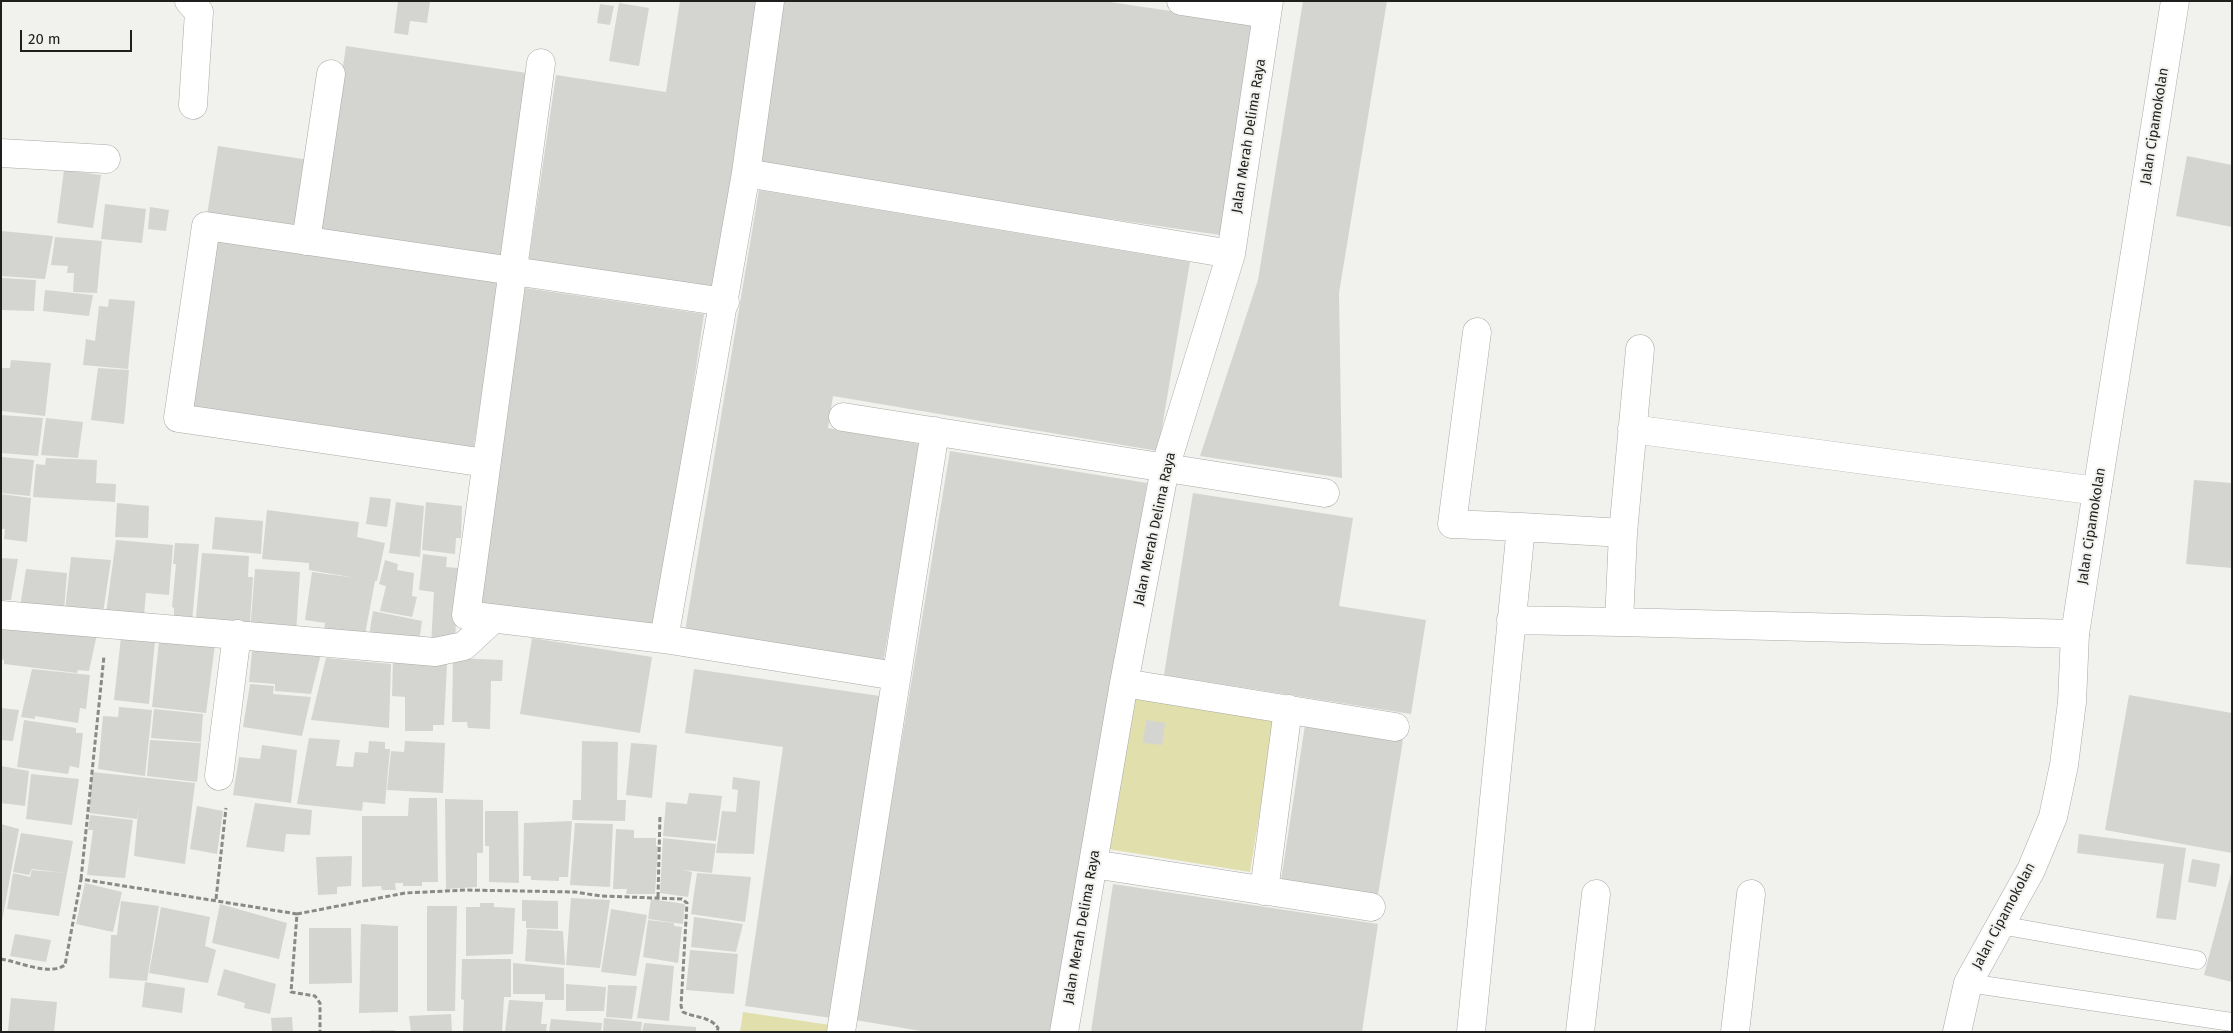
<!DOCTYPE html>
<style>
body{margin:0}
#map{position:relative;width:2233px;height:1033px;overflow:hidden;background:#f1f2ee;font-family:"Fira Sans",sans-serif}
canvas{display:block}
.frame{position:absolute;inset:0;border:2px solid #1f1f1e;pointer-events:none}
.scale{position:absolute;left:20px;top:30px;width:112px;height:22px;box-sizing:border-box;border:2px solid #1f1f1e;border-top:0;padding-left:6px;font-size:15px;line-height:18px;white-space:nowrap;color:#1f1f1e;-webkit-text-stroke:4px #f1f2ee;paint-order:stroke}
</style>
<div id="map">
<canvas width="2233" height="1033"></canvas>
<div class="frame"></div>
<div class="scale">20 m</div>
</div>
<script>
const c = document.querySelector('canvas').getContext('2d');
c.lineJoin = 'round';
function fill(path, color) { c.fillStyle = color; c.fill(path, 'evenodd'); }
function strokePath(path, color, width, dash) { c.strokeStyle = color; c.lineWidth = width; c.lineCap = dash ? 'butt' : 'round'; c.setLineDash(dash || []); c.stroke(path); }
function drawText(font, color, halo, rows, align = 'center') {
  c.font = font + ' "Fira Sans",sans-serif'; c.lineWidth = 4; c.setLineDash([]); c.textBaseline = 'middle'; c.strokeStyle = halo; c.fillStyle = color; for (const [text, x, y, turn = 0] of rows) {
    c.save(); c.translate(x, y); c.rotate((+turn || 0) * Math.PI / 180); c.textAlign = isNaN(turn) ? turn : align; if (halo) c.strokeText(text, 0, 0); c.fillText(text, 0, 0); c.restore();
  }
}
fill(new Path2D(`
 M 1134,696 L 1275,719 L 1250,872 L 1108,849 Z
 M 743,1012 L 830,1025 L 829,1032 L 740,1032 Z`), '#e1e0ad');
fill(new Path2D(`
 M 398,1 L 430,1 L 427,23 L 410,21 L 408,35 L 394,33 Z
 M 680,1 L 760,1 L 717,293 L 528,266 L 556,75 L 666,92 Z
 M 780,1 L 1103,1 L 1252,23 L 1220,235 L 756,167 Z
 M 1303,1 L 1387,1 L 1339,293 L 1342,478 L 1200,456 L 1258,280 Z
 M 619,3 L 649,8 L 639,66 L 609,61 Z
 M 600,4 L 614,6 L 610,25 L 597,23 Z
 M 346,46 L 527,73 L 500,260 L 318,233 Z
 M 218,146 L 309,160 L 298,229 L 207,215 Z
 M 2187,156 L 2232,165 L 2232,227 L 2176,216 Z
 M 64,170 L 101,175 L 93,228 L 57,223 Z
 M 759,190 L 1190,262 L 1158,451 L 833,396 L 828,428 L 920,444 L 883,664 L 685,631 Z
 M 105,204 L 146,209 L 142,243 L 101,239 Z
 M 150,207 L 169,210 L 166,231 L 148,229 Z
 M 2,231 L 53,236 L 45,279 L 1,276 Z
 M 55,237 L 102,241 L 97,293 L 73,292 L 74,273 L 67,273 L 68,266 L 51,265 Z
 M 216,240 L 499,281 L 473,452 L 190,411 Z
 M 1,278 L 36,280 L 34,311 L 1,310 Z
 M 525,288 L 704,314 L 657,629 L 478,602 Z
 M 45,290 L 93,295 L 89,316 L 43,311 Z
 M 109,299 L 135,301 L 128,369 L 83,365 L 86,339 L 95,341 L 99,306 L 108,307 Z
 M 11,360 L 51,363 L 45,416 L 1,411 L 1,368 L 10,368 Z
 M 98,368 L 129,370 L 124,424 L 91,420 Z
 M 1,415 L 43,418 L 38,456 L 1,453 Z
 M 46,418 L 83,422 L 78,458 L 41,455 Z
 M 950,451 L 1147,483 L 1056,1032 L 927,1032 L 855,1020 Z
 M 1,457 L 34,460 L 30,496 L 1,493 Z
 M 46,458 L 97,460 L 96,483 L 116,484 L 115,502 L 33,497 L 36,464 L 45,465 Z
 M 2194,480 L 2232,483 L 2232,568 L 2186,564 Z
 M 1193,493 L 1353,518 L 1339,606 L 1426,620 L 1411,714 L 1164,675 Z
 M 1,494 L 31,498 L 27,542 L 4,539 L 5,529 L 1,529 Z
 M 370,497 L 391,499 L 387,527 L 366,524 Z
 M 396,502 L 424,506 L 420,557 L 389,553 Z
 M 426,502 L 462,506 L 461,538 L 456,538 L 455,554 L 422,550 Z
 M 117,503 L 149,506 L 148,538 L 115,537 Z
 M 267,510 L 359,522 L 357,537 L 385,543 L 377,581 L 375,581 L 363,645 L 322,642 L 325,623 L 305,620 L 312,572 L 356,578 L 309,570 L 309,563 L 262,559 Z
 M 215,517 L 263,521 L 261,554 L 212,549 Z
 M 116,540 L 173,545 L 169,595 L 146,593 L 144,615 L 106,613 Z
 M 175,543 L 199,544 L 192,622 L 174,622 L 174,608 L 172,607 L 176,564 L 173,564 Z
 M 202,553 L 249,556 L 248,577 L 253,577 L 250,622 L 223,620 L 195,627 Z
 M 423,554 L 447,557 L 446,567 L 458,568 L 455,646 L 431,645 L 434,592 L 419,590 Z
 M 71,557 L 111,560 L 103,613 L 65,610 Z
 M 1,558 L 18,559 L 11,600 L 3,600 L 3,603 L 1,603 Z
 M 385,560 L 398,564 L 397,570 L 414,573 L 412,596 L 417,597 L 412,617 L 380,611 L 386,586 L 379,584 Z
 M 26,569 L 67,573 L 64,611 L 20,607 Z
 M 255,569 L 300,572 L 296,634 L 250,632 Z
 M 373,611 L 422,621 L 418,650 L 368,642 Z
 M 1,627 L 97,634 L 89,671 L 78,670 L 77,673 L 4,664 L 4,660 L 1,659 Z
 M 121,637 L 155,641 L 149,704 L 114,700 Z
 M 532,638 L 652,657 L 640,733 L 520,714 Z
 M 159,641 L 215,645 L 206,713 L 152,707 Z
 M 253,642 L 322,650 L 311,694 L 275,691 L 275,684 L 249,682 Z
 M 326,658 L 391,664 L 389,728 L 311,720 Z
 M 393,658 L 416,659 L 416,664 L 447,664 L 444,725 L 433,725 L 433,731 L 405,731 L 405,697 L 392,696 Z
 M 453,658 L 503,660 L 502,681 L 491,681 L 490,729 L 468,728 L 467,722 L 452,722 Z
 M 32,669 L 90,675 L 86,709 L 80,708 L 78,723 L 35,716 L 35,719 L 21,717 Z
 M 694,669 L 880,696 L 832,1018 L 745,1006 L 783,747 L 685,733 Z
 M 250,684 L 274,686 L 273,694 L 311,697 L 302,736 L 243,727 Z
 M 2129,695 L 2232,713 L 2232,853 L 2105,830 Z
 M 119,707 L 152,710 L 145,776 L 98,769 L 103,716 L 118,717 Z
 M 1,708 L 19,710 L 13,741 L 1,740 Z
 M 154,709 L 203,714 L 201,742 L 151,738 Z
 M 24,720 L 76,728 L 76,733 L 83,733 L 79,768 L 70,766 L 68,774 L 17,767 Z
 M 1146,720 L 1165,723 L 1162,745 L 1143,743 Z
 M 1305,725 L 1403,740 L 1378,895 L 1281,880 Z
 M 309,738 L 340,740 L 336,766 L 353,767 L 355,752 L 368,753 L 369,741 L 385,742 L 385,749 L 390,749 L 385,804 L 363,802 L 362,811 L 297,804 Z
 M 150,740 L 201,743 L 197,782 L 147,776 Z
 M 405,741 L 445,743 L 443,793 L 387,790 L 391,751 L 404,752 Z
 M 582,741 L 618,742 L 617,800 L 626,800 L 625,821 L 572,820 L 573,800 L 581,800 Z
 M 631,743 L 657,745 L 652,798 L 626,795 Z
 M 262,745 L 297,750 L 291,803 L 233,795 L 239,757 L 260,759 Z
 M 1,766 L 29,771 L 25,806 L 1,803 Z
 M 92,772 L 195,783 L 185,864 L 134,856 L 139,801 L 137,819 L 89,813 Z
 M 31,774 L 79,779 L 72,825 L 26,819 Z
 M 733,777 L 760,781 L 754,854 L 716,853 L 722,811 L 736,812 L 738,790 L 732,789 Z
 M 689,793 L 722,796 L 716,841 L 663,836 L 666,802 L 687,804 Z
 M 409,798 L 437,798 L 438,882 L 422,882 L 422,886 L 403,886 L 403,883 L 395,883 L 396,890 L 382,890 L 381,886 L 362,887 L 362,816 L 408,816 Z
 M 445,799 L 483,800 L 483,853 L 477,853 L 477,887 L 446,889 Z
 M 255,803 L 312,810 L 310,835 L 286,834 L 284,852 L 246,847 Z
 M 197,806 L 223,811 L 217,854 L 190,849 Z
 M 485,811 L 518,811 L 519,883 L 489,882 L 489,846 L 485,846 Z
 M 90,815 L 133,820 L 125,878 L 87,875 L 93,830 L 88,830 Z
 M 572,821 L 568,877 L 559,877 L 559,881 L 531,880 L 531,876 L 523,876 L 524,823 Z
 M 575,823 L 613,824 L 610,887 L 570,885 Z
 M 1,824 L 19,829 L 2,921 L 1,921 Z
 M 616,829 L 634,830 L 634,838 L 656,838 L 656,846 L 658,846 L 655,894 L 626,894 L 627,889 L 613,889 Z
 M 21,833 L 73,841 L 59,916 L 7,909 L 13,873 L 30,877 L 32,870 L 65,873 L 32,869 L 29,875 L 13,872 Z
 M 2079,834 L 2186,848 L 2176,920 L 2156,918 L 2164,864 L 2077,853 Z
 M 663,838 L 716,844 L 712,873 L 683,870 L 692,872 L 688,897 L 660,893 Z
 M 352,856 L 351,886 L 337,887 L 337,894 L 318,895 L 316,857 Z
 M 2192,859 L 2220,864 L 2216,887 L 2188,882 Z
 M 2232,870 L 2232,982 L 2204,975 Z
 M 697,873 L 751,877 L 745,922 L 691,914 Z
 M 85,883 L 122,892 L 113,932 L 76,924 Z
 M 1113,884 L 1378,924 L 1362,1032 L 1091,1032 Z
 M 571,898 L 610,900 L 600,968 L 566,965 Z
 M 651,899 L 685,904 L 683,924 L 648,919 Z
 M 522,900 L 558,901 L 558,929 L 526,928 L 526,921 L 522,921 Z
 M 121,901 L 159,906 L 147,981 L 109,978 L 111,935 L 117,935 Z
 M 480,903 L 494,903 L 494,907 L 515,908 L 513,954 L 466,956 L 466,907 L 480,907 Z
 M 220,904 L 287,923 L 279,959 L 212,943 Z
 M 427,906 L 457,906 L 455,1011 L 427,1011 Z
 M 161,907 L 210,917 L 205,946 L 216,950 L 208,983 L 149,973 Z
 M 611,909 L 647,915 L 636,976 L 601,972 Z
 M 694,917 L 743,924 L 736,952 L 691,947 Z
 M 648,920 L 674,923 L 674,926 L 682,927 L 678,963 L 643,957 Z
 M 361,924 L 398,926 L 398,1012 L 359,1013 Z
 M 309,928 L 351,928 L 352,983 L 309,984 Z
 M 527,929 L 563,931 L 565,965 L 525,961 Z
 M 15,934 L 51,940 L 46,962 L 10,956 Z
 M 690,950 L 738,954 L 734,994 L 686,990 Z
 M 462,959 L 511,959 L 511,997 L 504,997 L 502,1032 L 463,1032 L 464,1000 L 461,999 Z
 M 513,963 L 564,968 L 564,1000 L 545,1000 L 545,994 L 513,994 Z
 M 646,963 L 674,966 L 669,1021 L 637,1018 Z
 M 224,969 L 276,984 L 270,1014 L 244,1008 L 245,1003 L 217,995 Z
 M 145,982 L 185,988 L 182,1013 L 142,1007 Z
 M 566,984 L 606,987 L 604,1011 L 566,1011 Z
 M 608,985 L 637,986 L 632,1019 L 606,1017 Z
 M 11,998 L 57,1002 L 54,1032 L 8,1031 Z
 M 509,1000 L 543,1002 L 541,1024 L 547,1024 L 546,1032 L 505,1032 Z
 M 451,1014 L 452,1032 L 411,1032 L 409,1016 Z
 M 292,1017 L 293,1032 L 272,1032 L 271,1018 Z
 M 604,1018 L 642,1022 L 641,1032 L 603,1032 Z
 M 551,1019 L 602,1023 L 601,1032 L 549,1032 Z
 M 644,1023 L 696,1027 L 696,1032 L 642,1032 Z
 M 370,1030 L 395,1030 L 395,1032 L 370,1032 Z`), '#d4d4d1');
const service = new Path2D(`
 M 2000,925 L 2197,960
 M 1968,983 L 2232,1022`);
const minor = new Path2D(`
 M 189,1 L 199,12 L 193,105
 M 1181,1 L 1267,14
 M 541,63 L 466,615 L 664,639 L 896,676
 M 1,153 L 106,159
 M 746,173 L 1231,254
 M 306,241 L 331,74
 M 1477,332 L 1452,524 L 1521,527
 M 843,417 L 1325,493
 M 1632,429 L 2097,491
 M 486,463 L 178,418 L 206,226 L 725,302
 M 1623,533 L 1640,349
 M 1,615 L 435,652 L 464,646 L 493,619
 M 1619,622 L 2075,634
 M 664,639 L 746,173 L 770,1
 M 1124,683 L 1395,727
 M 219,776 L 237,634
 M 1093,864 L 1371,907
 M 1264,891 L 1288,709
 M 841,1032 L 935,431
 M 1064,1032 L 1124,683 L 1165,468 L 1231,254 L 1269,1
 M 1471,1032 L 1521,527 L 1623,533 L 1619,622 L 1511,620
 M 1580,1032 L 1596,894
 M 1735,1032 L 1751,894`);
const tertiary = new Path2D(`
 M 1957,1032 L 1968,983 L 2031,870 L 2053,817 L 2064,765 L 2072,702 L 2075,634 L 2097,491 L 2175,1`);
strokePath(service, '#a9a9a6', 19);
strokePath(minor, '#a9a9a6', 29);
strokePath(tertiary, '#a9a9a6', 29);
strokePath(new Path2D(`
 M 81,879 L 104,656
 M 658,897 L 660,815
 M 216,899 L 226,808
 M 297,914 L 405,893 L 465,890 L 575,892 L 601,896 L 682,899 L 687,903 L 681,1006 L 683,1012 C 695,1018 710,1016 718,1028 L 717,1032
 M 1,959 C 19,962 50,976 65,965 L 81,879 L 297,914 L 291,992 L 315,996 L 320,1003 L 320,1032`), '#898a87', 3, [5, 2.5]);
strokePath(service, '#fff', 18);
strokePath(minor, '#fff', 28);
strokePath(tertiary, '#fff', 28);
drawText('14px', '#1f1f1e', '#f1f2ee', [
 ["Jalan Cipamokolan",2155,126,-81],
 ["Jalan Merah Delima Raya",1249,136,-81],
 ["Jalan Cipamokolan",2092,526,-81],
 ["Jalan Merah Delima Raya",1155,529,-78],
 ["Jalan Cipamokolan",2004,916,-62],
 ["Jalan Merah Delima Raya",1082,927,-80]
]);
</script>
